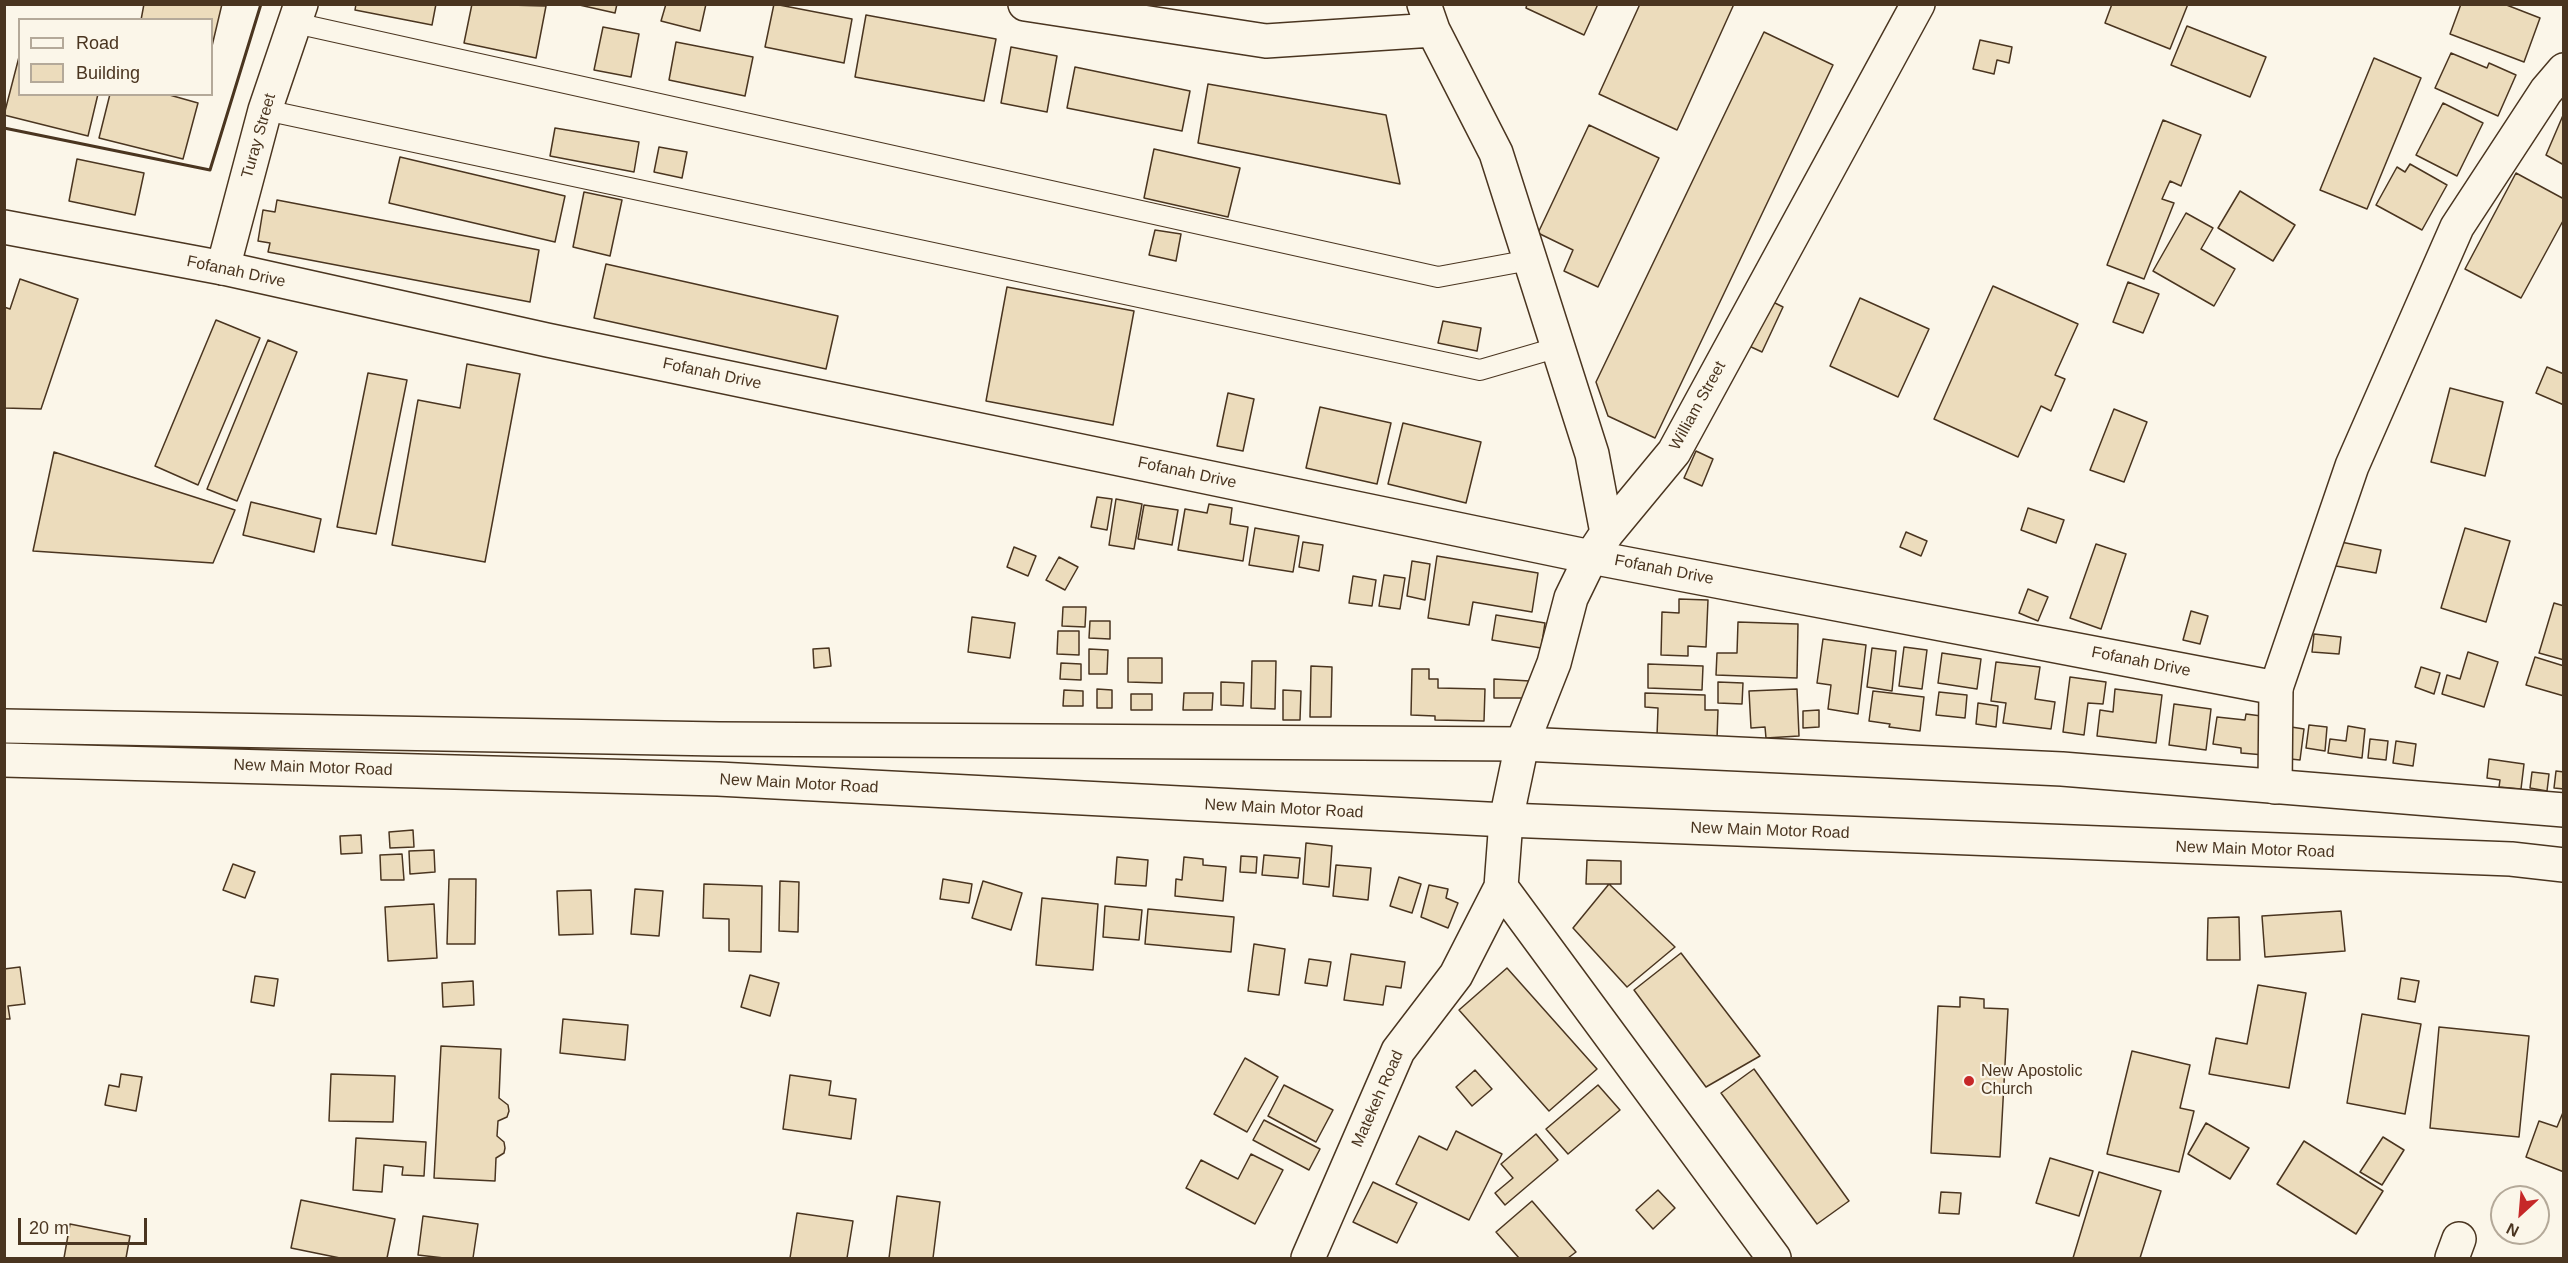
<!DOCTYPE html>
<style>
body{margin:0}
#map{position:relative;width:2568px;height:1263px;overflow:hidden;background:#fbf6e9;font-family:Helvetica,sans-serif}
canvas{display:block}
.frame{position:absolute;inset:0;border:6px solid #4a3520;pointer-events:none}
.legend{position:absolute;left:18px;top:18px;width:195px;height:78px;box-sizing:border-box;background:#fbf6e9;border:2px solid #b4a999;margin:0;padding:8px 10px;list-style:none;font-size:18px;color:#4a3520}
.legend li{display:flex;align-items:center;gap:12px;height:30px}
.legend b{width:30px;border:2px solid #b4a999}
.north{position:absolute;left:2490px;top:1185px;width:60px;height:60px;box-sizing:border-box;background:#fbf6e9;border:2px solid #b4a999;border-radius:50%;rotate:206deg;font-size:16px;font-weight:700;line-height:24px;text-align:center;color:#4a3520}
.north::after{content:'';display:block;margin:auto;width:21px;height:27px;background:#c62828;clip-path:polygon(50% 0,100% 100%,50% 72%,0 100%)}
.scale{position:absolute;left:18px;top:1218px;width:129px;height:27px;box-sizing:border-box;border:3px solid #4a3520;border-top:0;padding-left:8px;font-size:18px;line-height:21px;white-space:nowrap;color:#4a3520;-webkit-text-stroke:4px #fbf6e9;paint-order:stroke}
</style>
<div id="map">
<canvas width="2568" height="1263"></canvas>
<div class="frame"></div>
<ul class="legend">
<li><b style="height:8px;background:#fbf6e9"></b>Road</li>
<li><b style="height:16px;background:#ecdcbc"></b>Building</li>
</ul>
<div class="north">N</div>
<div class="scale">20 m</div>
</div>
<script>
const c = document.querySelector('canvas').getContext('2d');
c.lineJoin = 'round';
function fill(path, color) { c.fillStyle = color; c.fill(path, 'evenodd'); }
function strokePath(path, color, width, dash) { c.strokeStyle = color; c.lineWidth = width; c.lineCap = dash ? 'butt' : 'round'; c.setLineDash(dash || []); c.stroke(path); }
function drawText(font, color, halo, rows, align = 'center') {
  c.font = font + ' Helvetica,sans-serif'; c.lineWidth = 4.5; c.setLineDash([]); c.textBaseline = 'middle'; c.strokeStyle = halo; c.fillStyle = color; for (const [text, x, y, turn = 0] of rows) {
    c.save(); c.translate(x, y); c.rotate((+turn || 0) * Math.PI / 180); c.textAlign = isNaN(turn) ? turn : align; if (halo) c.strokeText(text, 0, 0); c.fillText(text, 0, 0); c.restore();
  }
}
const building = new Path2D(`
 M 144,4 L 222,4 L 212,46 L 212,20 L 141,20 Z
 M 356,4 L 436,4 L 432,25 L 355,10 Z
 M 472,4 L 546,6 L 536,58 L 464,43 Z
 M 575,4 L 617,4 L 615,13 Z
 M 666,4 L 706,4 L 700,31 L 661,21 Z
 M 774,4 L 852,19 L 844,63 L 765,47 Z
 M 1527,4 L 1598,4 L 1584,35 L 1526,8 Z
 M 1640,4 L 1734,4 L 1677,130 L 1599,94 Z
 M 2112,4 L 2188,4 L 2170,49 L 2105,23 Z
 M 2461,4 L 2504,4 L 2540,18 L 2524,62 L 2450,34 Z
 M 866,15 L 996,39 L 984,101 L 855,77 Z
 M 2187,26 L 2266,57 L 2250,97 L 2171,65 Z
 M 603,27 L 639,34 L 631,77 L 594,70 Z
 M 1764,32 L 1833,65 L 1655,438 L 1608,416 L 1596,382 Z
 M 1980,40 L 2012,47 L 2009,63 L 1997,60 L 1994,74 L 1973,69 Z
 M 676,42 L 753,57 L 745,96 L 669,80 Z
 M 1011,47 L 1057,56 L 1047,112 L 1001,103 Z
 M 2451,53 L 2487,68 L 2489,63 L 2516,75 L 2498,116 L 2435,88 Z
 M 19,57 L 20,94 L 98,94 L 88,136 L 4,115 Z
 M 2374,58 L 2421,78 L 2367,209 L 2320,190 Z
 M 1075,67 L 1190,91 L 1182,131 L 1067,108 Z
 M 1208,84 L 1386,115 L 1400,184 L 1198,143 Z
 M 110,94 L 166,94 L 198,103 L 183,159 L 99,138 Z
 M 2443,103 L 2483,123 L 2457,176 L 2416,155 Z
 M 2564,113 L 2564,165 L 2546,155 Z
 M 2163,120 L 2201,135 L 2181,186 L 2170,181 L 2162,199 L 2174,203 L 2144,279 L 2107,265 Z
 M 1589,125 L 1659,158 L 1598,287 L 1564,271 L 1573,250 L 1538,233 Z
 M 555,128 L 639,142 L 634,172 L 550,156 Z
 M 659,147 L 687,152 L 682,178 L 654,172 Z
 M 1154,149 L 1240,168 L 1228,217 L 1144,198 Z
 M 400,157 L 565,196 L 555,242 L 389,203 Z
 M 77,159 L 144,173 L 135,215 L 69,201 Z
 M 2410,164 L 2447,185 L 2422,230 L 2376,205 L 2397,167 L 2405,172 Z
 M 2516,173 L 2564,199 L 2564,219 L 2521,298 L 2465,269 Z
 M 2240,191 L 2295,225 L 2273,261 L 2218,228 Z
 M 584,192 L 622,200 L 610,256 L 573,247 Z
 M 277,200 L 539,250 L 530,302 L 268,252 L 270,243 L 258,241 L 263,210 L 275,212 Z
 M 2186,213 L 2213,228 L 2201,249 L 2235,269 L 2214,306 L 2153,271 Z
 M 1155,230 L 1181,234 L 1176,261 L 1149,255 Z
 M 606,264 L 838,316 L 826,369 L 594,318 Z
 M 20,279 L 78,299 L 41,409 L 4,408 L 4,307 L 10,309 Z
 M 2128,282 L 2159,294 L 2143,333 L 2113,322 Z
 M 1993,286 L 2078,324 L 2055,375 L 2065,379 L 2051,411 L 2041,406 L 2018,457 L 1934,419 Z
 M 1007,287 L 1134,311 L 1113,425 L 986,401 Z
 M 1860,298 L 1929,329 L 1898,397 L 1830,366 Z
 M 1771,301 L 1783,307 L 1762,352 L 1749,346 Z
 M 216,320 L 260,338 L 198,485 L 155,466 Z
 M 1443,321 L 1481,328 L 1477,351 L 1438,343 Z
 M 268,340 L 297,352 L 237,501 L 207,489 Z
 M 467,364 L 520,374 L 485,562 L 392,545 L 418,400 L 460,408 Z
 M 2547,367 L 2564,374 L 2564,405 L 2536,393 Z
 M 368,373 L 407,380 L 376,534 L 337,527 Z
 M 2450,388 L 2503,402 L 2485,476 L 2431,462 Z
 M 1228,393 L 1254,399 L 1243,451 L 1217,446 Z
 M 1320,407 L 1391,423 L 1377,484 L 1306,468 Z
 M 2114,409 L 2147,422 L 2124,482 L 2090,470 Z
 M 1403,423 L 1481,442 L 1466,503 L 1388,484 Z
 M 1696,451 L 1713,459 L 1702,486 L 1684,478 Z
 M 54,452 L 235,510 L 213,563 L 33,551 Z
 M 1097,497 L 1112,499 L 1107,530 L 1091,527 Z
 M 1116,499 L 1142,504 L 1134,549 L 1109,545 Z
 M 251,502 L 321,519 L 314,552 L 243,535 Z
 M 1209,504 L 1232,508 L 1230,524 L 1248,527 L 1243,561 L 1178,550 L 1185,509 L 1207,513 Z
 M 1144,505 L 1178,510 L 1172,545 L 1138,539 Z
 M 2028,508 L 2064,520 L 2056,543 L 2021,530 Z
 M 1255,528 L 1299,536 L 1293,572 L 1249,565 Z
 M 2465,528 L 2510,541 L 2486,622 L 2441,608 Z
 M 1906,532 L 1927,541 L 1921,556 L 1900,547 Z
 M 1303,542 L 1323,545 L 1319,571 L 1299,567 Z
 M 2341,542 L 2381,550 L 2376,573 L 2336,566 Z
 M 2096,544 L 2126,554 L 2101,629 L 2070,618 Z
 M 1014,547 L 1036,556 L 1028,576 L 1007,567 Z
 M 1437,556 L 1538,573 L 1532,612 L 1473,602 L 1469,625 L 1428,618 Z
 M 1059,557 L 1078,567 L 1065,590 L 1046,580 Z
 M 1412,561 L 1430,564 L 1425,600 L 1407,596 Z
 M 1384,575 L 1405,578 L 1400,609 L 1379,606 Z
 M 1353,576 L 1376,580 L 1372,606 L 1349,603 Z
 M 2028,589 L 2048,597 L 2038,621 L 2019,613 Z
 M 1679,599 L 1708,600 L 1706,647 L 1688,646 L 1688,656 L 1661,655 L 1662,612 L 1679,613 Z
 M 2554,603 L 2564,606 L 2564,660 L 2539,653 Z
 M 1063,607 L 1086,607 L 1085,627 L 1062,626 Z
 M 2191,611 L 2208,616 L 2200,644 L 2183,640 Z
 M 1496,615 L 1545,623 L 1541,648 L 1492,640 Z
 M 972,617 L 1015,623 L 1010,658 L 968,652 Z
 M 1090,621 L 1110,621 L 1110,639 L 1089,638 Z
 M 1738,622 L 1798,624 L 1797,678 L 1716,675 L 1717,653 L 1737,653 Z
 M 1058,631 L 1079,631 L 1079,655 L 1057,654 Z
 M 2314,634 L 2341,637 L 2339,654 L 2312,652 Z
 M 1823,639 L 1866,645 L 1858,714 L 1828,709 L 1831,685 L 1817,683 Z
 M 1904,647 L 1927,650 L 1922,689 L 1899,686 Z
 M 829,648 L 831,666 L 814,668 L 813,649 Z
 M 1872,648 L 1896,651 L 1892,691 L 1867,687 Z
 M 1089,649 L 1108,650 L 1107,674 L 1089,674 Z
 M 2468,652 L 2498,662 L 2484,707 L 2442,694 L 2447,675 L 2460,679 Z
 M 1942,653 L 1981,659 L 1977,689 L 1938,683 Z
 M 2535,657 L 2564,666 L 2564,696 L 2526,685 Z
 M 1128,658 L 1162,658 L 1162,683 L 1128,682 Z
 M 1252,661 L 1276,661 L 1275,709 L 1251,708 Z
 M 1996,662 L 2040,667 L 2035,699 L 2055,702 L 2051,729 L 2003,723 L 2006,703 L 1991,701 Z
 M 1061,663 L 1081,664 L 1081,680 L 1060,679 Z
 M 1648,664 L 1703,666 L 1702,690 L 1648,688 Z
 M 1311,666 L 1332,667 L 1331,717 L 1310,717 Z
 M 2421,667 L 2440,673 L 2434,694 L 2415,687 Z
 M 1412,669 L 1429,669 L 1429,679 L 1438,679 L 1438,688 L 1485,689 L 1484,721 L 1435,720 L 1435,716 L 1411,715 Z
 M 2070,677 L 2106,682 L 2103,704 L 2088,703 L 2084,735 L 2063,732 Z
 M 1494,679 L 1530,681 L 1529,698 L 1494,698 Z
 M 1221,682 L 1244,683 L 1243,706 L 1221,705 Z
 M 1718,682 L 1743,683 L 1742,704 L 1718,703 Z
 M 1097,689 L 1112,690 L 1112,708 L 1097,708 Z
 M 1797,689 L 1799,736 L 1766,738 L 1765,727 L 1751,728 L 1749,691 Z
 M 2115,689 L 2162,695 L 2156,743 L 2097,736 L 2100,710 L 2113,712 Z
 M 1064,690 L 1083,691 L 1083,706 L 1063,706 Z
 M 1283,690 L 1301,691 L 1300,720 L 1283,720 Z
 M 1873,691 L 1924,697 L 1920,731 L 1889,727 L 1890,724 L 1869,721 Z
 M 1939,692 L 1967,695 L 1965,718 L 1936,715 Z
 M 1184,693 L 1213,693 L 1212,710 L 1183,710 Z
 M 1645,693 L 1705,695 L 1705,710 L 1718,710 L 1717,739 L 1657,736 L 1658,708 L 1645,707 Z
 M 1131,694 L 1152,694 L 1152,710 L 1131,710 Z
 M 1978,703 L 1998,706 L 1996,727 L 1976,724 Z
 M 2174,704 L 2211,709 L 2206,750 L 2169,745 Z
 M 1819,710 L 1819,727 L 1803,728 L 1803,711 Z
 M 2246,714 L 2269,717 L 2264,755 L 2241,753 L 2241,748 L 2213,744 L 2217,717 L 2245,720 Z
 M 2309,725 L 2327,727 L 2325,751 L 2306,748 Z
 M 2285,726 L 2304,729 L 2300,760 L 2281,758 Z
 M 2348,726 L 2365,729 L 2362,758 L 2328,753 L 2330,739 L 2346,741 Z
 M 2370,739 L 2388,741 L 2386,760 L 2368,758 Z
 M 2396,741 L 2416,744 L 2413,766 L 2393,763 Z
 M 2489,759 L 2524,764 L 2521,789 L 2499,787 L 2500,780 L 2487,778 Z
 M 2556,771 L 2564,772 L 2564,789 L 2554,788 Z
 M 2532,772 L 2549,774 L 2547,791 L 2530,788 Z
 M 413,830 L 414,847 L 390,848 L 389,832 Z
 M 361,835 L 362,853 L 341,854 L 340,836 Z
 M 1306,843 L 1332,846 L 1329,887 L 1303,884 Z
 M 434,850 L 435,872 L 410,874 L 409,851 Z
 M 402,854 L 404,880 L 381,880 L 380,855 Z
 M 1264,855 L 1300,858 L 1298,878 L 1262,875 Z
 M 1241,856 L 1257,857 L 1256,873 L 1240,872 Z
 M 1117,857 L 1148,860 L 1146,886 L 1115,884 Z
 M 1184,857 L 1203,859 L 1203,865 L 1226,867 L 1223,901 L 1175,896 L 1176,879 L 1182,880 Z
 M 1587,860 L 1621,861 L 1621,884 L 1586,884 Z
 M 233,864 L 255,872 L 245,898 L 223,890 Z
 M 1336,865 L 1371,868 L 1368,900 L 1333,896 Z
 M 1399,877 L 1421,884 L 1412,913 L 1390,906 Z
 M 449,879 L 476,879 L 475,944 L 447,944 Z
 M 943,879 L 972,884 L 969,903 L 940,899 Z
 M 780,881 L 799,882 L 798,932 L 779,931 Z
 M 983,881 L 1022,893 L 1011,930 L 972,918 Z
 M 704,884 L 762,886 L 761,952 L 729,951 L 729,919 L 703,918 Z
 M 1609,884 L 1675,947 L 1627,987 L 1573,928 Z
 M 1429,885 L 1448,889 L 1446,898 L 1458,903 L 1448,928 L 1421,917 Z
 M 635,889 L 663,891 L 659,936 L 631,934 Z
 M 591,890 L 593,934 L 559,935 L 557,891 Z
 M 1042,898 L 1098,904 L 1093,970 L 1036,965 Z
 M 434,904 L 437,958 L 388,961 L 385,907 Z
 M 1105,906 L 1142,910 L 1139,940 L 1103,937 Z
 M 1148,909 L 1234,917 L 1231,952 L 1145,944 Z
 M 2341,911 L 2345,951 L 2265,957 L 2262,916 Z
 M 2239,917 L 2240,960 L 2207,960 L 2208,918 Z
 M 1254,944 L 1285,949 L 1279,995 L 1248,991 Z
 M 1681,953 L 1760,1056 L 1706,1087 L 1634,990 Z
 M 1351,954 L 1405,962 L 1401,988 L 1386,986 L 1383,1005 L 1344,1000 Z
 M 1309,959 L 1331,962 L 1327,986 L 1305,983 Z
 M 20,967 L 25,1004 L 8,1006 L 10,1019 L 4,1019 L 4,969 Z
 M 1507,968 L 1597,1069 L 1549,1111 L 1459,1010 Z
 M 750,975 L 779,983 L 770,1016 L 741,1007 Z
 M 255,976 L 278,979 L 274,1006 L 251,1002 Z
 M 2401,978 L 2419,981 L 2415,1002 L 2398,999 Z
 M 473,981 L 474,1005 L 443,1007 L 442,983 Z
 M 2258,985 L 2306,993 L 2289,1088 L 2209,1074 L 2216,1038 L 2247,1044 Z
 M 1960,997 L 1984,999 L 1984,1008 L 2008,1009 L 2000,1157 L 1931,1153 L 1938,1006 L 1960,1007 Z
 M 2362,1014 L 2421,1024 L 2405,1114 L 2347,1103 Z
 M 563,1019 L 628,1025 L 625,1060 L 560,1053 Z
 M 2439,1027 L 2529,1036 L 2519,1137 L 2430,1128 Z
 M 441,1046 L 501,1049 L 499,1098 L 508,1105 L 509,1111 L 507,1117 L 498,1121 L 497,1136 L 504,1142 L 505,1148 L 504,1153 L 496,1158 L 495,1181 L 434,1178 Z
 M 2132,1051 L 2190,1065 L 2180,1108 L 2194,1111 L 2179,1172 L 2107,1154 Z
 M 1245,1058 L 1278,1077 L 1247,1132 L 1214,1114 Z
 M 1754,1069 L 1849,1201 L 1817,1224 L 1721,1093 Z
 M 1475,1070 L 1492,1089 L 1472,1106 L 1456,1087 Z
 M 121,1074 L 142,1077 L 136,1111 L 105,1105 L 109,1085 L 119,1087 Z
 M 331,1074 L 395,1076 L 393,1122 L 329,1121 Z
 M 790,1075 L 831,1081 L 829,1095 L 856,1099 L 851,1139 L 783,1129 Z
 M 1284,1085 L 1333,1110 L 1316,1142 L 1268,1116 Z
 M 1598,1085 L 1620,1110 L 1568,1154 L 1546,1129 Z
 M 2564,1110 L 2564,1172 L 2526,1157 L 2539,1121 L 2557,1127 Z
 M 1264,1120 L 1320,1149 L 1309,1170 L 1253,1140 Z
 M 2206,1123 L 2249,1148 L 2230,1179 L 2188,1154 Z
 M 1456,1131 L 1502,1154 L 1469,1220 L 1396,1184 L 1419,1136 L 1447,1150 Z
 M 1536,1134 L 1558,1160 L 1505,1205 L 1495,1193 L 1513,1178 L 1501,1164 Z
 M 2383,1137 L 2404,1150 L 2382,1185 L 2360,1172 Z
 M 356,1138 L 426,1142 L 424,1176 L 402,1175 L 403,1167 L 384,1165 L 382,1192 L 353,1190 Z
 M 2304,1141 L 2383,1191 L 2356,1234 L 2277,1184 Z
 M 1251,1154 L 1283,1170 L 1255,1224 L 1186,1188 L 1201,1160 L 1238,1179 Z
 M 2050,1158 L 2093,1171 L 2079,1216 L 2036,1203 Z
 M 2099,1172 L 2161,1191 L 2140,1258 L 2073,1258 Z
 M 1373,1182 L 1417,1203 L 1397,1243 L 1353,1222 Z
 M 1658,1190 L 1675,1208 L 1653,1229 L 1636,1210 Z
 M 1941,1192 L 1961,1193 L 1959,1214 L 1939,1213 Z
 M 897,1196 L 940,1202 L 933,1258 L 889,1258 Z
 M 301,1200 L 395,1219 L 387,1258 L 340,1258 L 291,1248 Z
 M 1532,1201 L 1576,1252 L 1568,1258 L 1519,1258 L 1496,1232 Z
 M 797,1213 L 853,1221 L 847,1258 L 790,1258 Z
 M 423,1216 L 478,1224 L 473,1258 L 444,1258 L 418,1255 Z
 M 70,1224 L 130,1236 L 126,1258 L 64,1258 Z`);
fill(building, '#ecdcbc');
strokePath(building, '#4a3520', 1.5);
const lane = new Path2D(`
 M 295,23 L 1438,277 L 1530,260
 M 265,110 L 1480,370 L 1559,347`);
const street = new Path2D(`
 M 1025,4 L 1266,41 L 1433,30
 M 1424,4 L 1433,30 L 1496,153 L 1592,454 L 1607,533
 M 223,268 L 265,110 L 301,4
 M 2276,688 L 2352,466 L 2457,227 L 2546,91 L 2564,70
 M 1522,744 L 1554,663 L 1571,598 L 1591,557 L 1607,533 L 1674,452 L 1918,4
 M 2452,1258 L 2459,1239`);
const secondary = new Path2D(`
 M 4,227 L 223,268 L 547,340 L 1591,557 L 2276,688 L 2275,787
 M 1501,887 L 1774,1258
 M 1308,1258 L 1398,1051 L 1456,975 L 1501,887 L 1506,820 L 1522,744`);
const highway = new Path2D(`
 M 4,726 L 719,739 L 1522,744 L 2062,769 L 2564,810
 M 4,760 L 718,779 L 1506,820 L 2511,859 L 2564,865`);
strokePath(lane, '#4a3520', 22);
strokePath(street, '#4a3520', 36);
strokePath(secondary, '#4a3520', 36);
strokePath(highway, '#4a3520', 36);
strokePath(lane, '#fbf6e9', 20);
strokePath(street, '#fbf6e9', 33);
strokePath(secondary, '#fbf6e9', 33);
strokePath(highway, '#fbf6e9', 33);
strokePath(new Path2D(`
 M 4,128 L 210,170 L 261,4`), '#4a3520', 3);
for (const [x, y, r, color] of [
 [1969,1081,6,"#c62828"]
]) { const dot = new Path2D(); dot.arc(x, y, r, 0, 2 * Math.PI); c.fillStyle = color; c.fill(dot); strokePath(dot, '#fbf6e9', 2); }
drawText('16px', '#4a3520', '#fbf6e9', [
 ["Turay Street",259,136,-74],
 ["Fofanah Drive",236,272,12],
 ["Fofanah Drive",712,374,12],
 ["William Street",1698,406,-61],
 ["Fofanah Drive",1187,473,12],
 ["Fofanah Drive",1664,570,11],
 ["Fofanah Drive",2141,662,11],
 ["New Main Motor Road",313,768,2],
 ["New Main Motor Road",799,784,3],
 ["New Main Motor Road",1284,809,3],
 ["New Main Motor Road",1770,831,2],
 ["New Main Motor Road",2255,850,2],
 ["Matekeh Road",1378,1099,-66]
]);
drawText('16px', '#4a3520', '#fbf6e9', [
 ["New Apostolic",1981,1072],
 ["Church",1981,1090]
], 'left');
</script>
